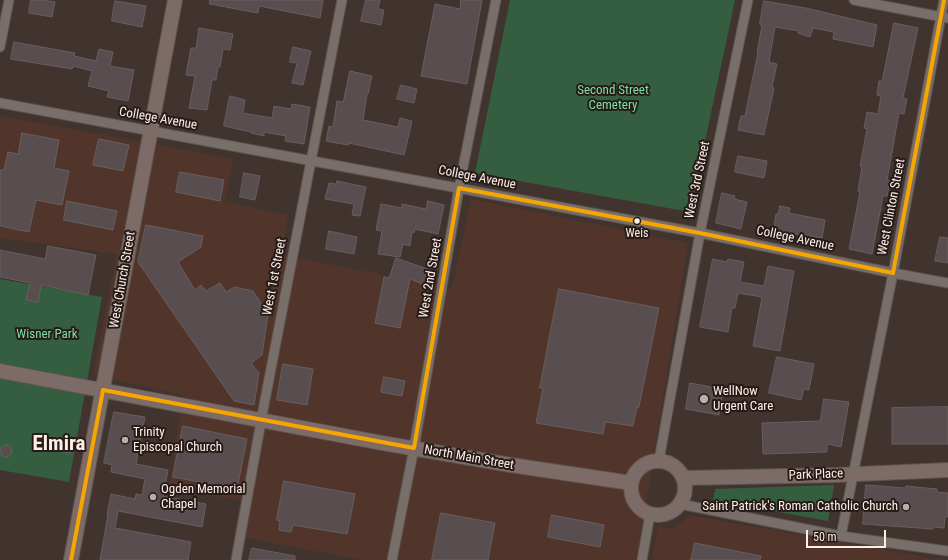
<!DOCTYPE html>
<style>
body{margin:0}
#map{position:relative;width:948px;height:560px;overflow:hidden;background:#41342f;font-family:"Roboto Condensed",sans-serif}
canvas{display:block}
.scale{position:absolute;left:806px;top:530px;width:80px;height:18px;box-sizing:border-box;border:2px solid #feeee8;border-top:0;padding-left:5px;font-size:12px;line-height:14px;white-space:nowrap;color:#feeee8;-webkit-text-stroke:3px #261b17;paint-order:stroke}
</style>
<div id="map">
<canvas width="948" height="560"></canvas>
<div class="scale">50 m</div>
</div>
<script>
const c = document.querySelector('canvas').getContext('2d');
c.lineJoin = 'round';
function fill(path, color) { c.fillStyle = color; c.fill(path, 'evenodd'); }
function strokePath(path, color, width, dash) { c.strokeStyle = color; c.lineWidth = width; c.lineCap = dash ? 'butt' : 'round'; c.setLineDash(dash || []); c.stroke(path); }
function drawText(font, color, halo, rows, align = 'center') {
  c.font = font + ' "Roboto Condensed",sans-serif'; c.lineWidth = 4; c.setLineDash([]); c.textBaseline = 'middle'; c.strokeStyle = halo; c.fillStyle = color; for (const [text, x, y, turn = 0] of rows) {
    c.save(); c.translate(x, y); c.rotate((+turn || 0) * Math.PI / 180); c.textAlign = isNaN(turn) ? turn : align; if (halo) c.strokeText(text, 0, 0); c.fillText(text, 0, 0); c.restore();
  }
}
fill(new Path2D(`
 M 0,116 L 233,159 L 225,202 L 288,215 L 282,255 L 452,288 L 471,199 L 688,243 L 637,560 L 361,560 L 233,535 L 241,500 L 169,490 L 183,395 L 93,375 L 117,254 L 0,238 Z
 M 688,515 L 941,560 L 652,560 L 658,526 L 665,528 L 673,528 L 682,522 Z`), '#51352b');
fill(new Path2D(`
 M 510,0 L 735,0 L 690,212 L 475,173 Z
 M 0,279 L 102,297 L 69,482 L 0,470 Z
 M 834,485 L 828,521 L 713,500 L 715,489 Z`), '#355e40');
const building = new Path2D(`
 M 31,0 L 43,0 L 55,2 L 52,17 L 29,13 Z
 M 210,0 L 323,0 L 320,18 L 259,6 L 258,13 L 210,4 Z
 M 366,0 L 380,0 L 378,9 L 384,10 L 381,25 L 361,21 Z
 M 461,0 L 482,0 L 467,84 L 421,76 L 435,4 L 460,9 Z
 M 115,1 L 146,6 L 142,27 L 112,21 Z
 M 764,1 L 806,8 L 877,25 L 873,47 L 833,39 L 834,32 L 813,28 L 810,37 L 798,33 L 799,31 L 775,27 L 769,62 L 777,64 L 772,87 L 774,88 L 764,135 L 738,130 L 741,116 L 745,116 L 753,77 L 758,53 L 757,53 L 762,25 L 760,24 Z
 M 894,23 L 918,28 L 903,98 L 907,99 L 904,114 L 899,113 L 887,180 L 890,181 L 887,196 L 883,196 L 872,254 L 849,249 L 860,192 L 858,191 L 862,166 L 860,166 L 867,129 L 864,128 L 867,112 L 878,114 L 881,96 L 877,95 L 879,81 L 882,81 Z
 M 199,28 L 233,34 L 230,50 L 223,49 L 220,67 L 218,67 L 216,80 L 212,80 L 207,110 L 189,108 L 195,76 L 186,75 L 191,48 L 196,48 Z
 M 14,42 L 75,53 L 74,56 L 96,61 L 99,49 L 113,52 L 110,66 L 134,70 L 128,101 L 107,97 L 109,91 L 88,86 L 92,71 L 73,66 L 72,69 L 11,59 Z
 M 293,47 L 311,51 L 303,85 L 292,83 L 297,63 L 290,62 Z
 M 350,71 L 372,76 L 368,94 L 367,94 L 363,120 L 398,127 L 400,118 L 412,121 L 404,155 L 349,143 L 348,145 L 326,141 L 329,126 L 333,127 L 337,101 L 343,102 Z
 M 401,85 L 417,89 L 414,103 L 397,99 Z
 M 230,96 L 245,100 L 243,113 L 272,118 L 274,106 L 291,109 L 292,104 L 310,107 L 304,144 L 285,141 L 286,136 L 264,132 L 264,136 L 251,133 L 251,132 L 224,126 Z
 M 22,133 L 59,140 L 54,168 L 69,171 L 62,205 L 36,200 L 29,232 L 0,226 L 0,170 L 4,170 L 8,152 L 18,154 Z
 M 99,139 L 129,145 L 123,171 L 93,165 Z
 M 738,156 L 767,161 L 764,178 L 735,172 Z
 M 180,172 L 224,180 L 220,201 L 176,192 Z
 M 244,173 L 260,176 L 255,200 L 240,197 Z
 M 337,181 L 366,187 L 360,216 L 352,215 L 354,204 L 325,199 L 329,183 L 336,184 Z
 M 722,193 L 735,196 L 734,199 L 747,202 L 741,229 L 716,223 Z
 M 67,201 L 117,211 L 113,230 L 64,220 Z
 M 428,201 L 444,205 L 438,234 L 415,229 L 414,233 L 412,232 L 410,246 L 403,244 L 400,257 L 378,254 L 382,231 L 376,230 L 381,204 L 402,208 L 402,204 L 426,209 Z
 M 780,206 L 790,208 L 789,213 L 825,220 L 822,238 L 776,231 L 776,228 L 774,227 L 776,214 L 778,214 Z
 M 146,225 L 203,236 L 201,247 L 178,262 L 195,290 L 201,285 L 206,291 L 220,283 L 226,292 L 235,287 L 253,291 L 268,314 L 262,355 L 251,363 L 259,373 L 254,405 L 234,401 L 138,262 Z
 M 329,231 L 357,237 L 354,254 L 326,249 Z
 M 940,237 L 948,238 L 948,263 L 935,261 Z
 M 48,246 L 96,255 L 88,295 L 41,285 L 38,302 L 26,300 L 30,283 L 0,277 L 0,250 L 45,259 Z
 M 396,258 L 430,270 L 425,285 L 410,279 L 400,328 L 375,323 L 384,277 L 389,278 Z
 M 713,259 L 727,262 L 728,259 L 744,262 L 740,282 L 764,286 L 768,266 L 794,271 L 780,351 L 753,346 L 762,297 L 738,293 L 735,308 L 732,308 L 728,332 L 700,327 Z
 M 559,289 L 659,308 L 639,407 L 637,407 L 633,426 L 605,422 L 603,434 L 536,423 L 543,388 L 540,388 Z
 M 777,357 L 814,364 L 809,390 L 804,389 L 801,400 L 769,393 Z
 M 283,364 L 313,369 L 307,405 L 277,400 Z
 M 384,377 L 405,381 L 402,396 L 381,392 Z
 M 690,383 L 723,389 L 719,415 L 686,409 Z
 M 824,399 L 849,402 L 841,447 L 827,444 L 827,452 L 763,454 L 762,423 L 820,421 Z
 M 948,407 L 948,444 L 892,444 L 892,408 Z
 M 114,412 L 145,417 L 136,464 L 168,470 L 163,496 L 206,504 L 202,527 L 118,511 L 115,528 L 191,542 L 188,560 L 100,560 L 108,515 L 107,515 L 111,494 L 135,499 L 136,494 L 142,495 L 145,479 L 111,472 L 112,465 L 104,463 Z
 M 183,426 L 247,439 L 237,489 L 173,477 Z
 M 65,439 L 73,441 L 71,453 L 62,452 Z
 M0 451a6 6 0 1 1 12 0a6 6 0 1 1-12 0Z
 M 284,481 L 355,494 L 347,534 L 293,525 L 291,532 L 279,530 L 280,521 L 277,520 Z
 M 866,485 L 905,488 L 906,486 L 937,489 L 937,492 L 948,493 L 948,517 L 945,517 L 944,528 L 934,527 L 933,529 L 863,524 Z
 M 441,513 L 495,523 L 488,560 L 432,560 Z
 M 552,515 L 604,525 L 600,547 L 548,537 Z
 M 695,543 L 761,556 L 760,560 L 691,560 Z
 M 252,548 L 295,556 L 295,560 L 249,560 Z`);
fill(building, '#584e4f');
strokePath(building, '#685e5f', 1);
const street = new Path2D(`
 M 854,0 L 948,18
 M 0,47 L 9,0
 M 0,103 L 700,233 L 893,273 L 948,283
 M 659,460 L 700,233 L 748,0
 M 680,504 L 841,536 L 948,551
 M 841,536 L 893,273 L 944,0
 M 236,560 L 264,405 L 342,0
 M 392,560 L 414,448 L 459,188 L 496,0
 M 642,560 L 650,514`);
const primary = new Path2D(`
 M 0,371 L 382,443 L 511,465 L 631,483
 M631 488a27 27 0 1 1 54 0a27 27 0 1 1-54 0Z
 M 684,478 L 837,475 L 948,470
 M 71,560 L 175,0`);
strokePath(street, '#5e534e', 11);
strokePath(primary, '#5e534e', 16);
strokePath(street, '#796f6a', 9);
strokePath(primary, '#7c6b67', 14);
strokePath(new Path2D(`
 M 71,560 L 103,390 L 414,448 L 459,188 L 700,233 L 893,273 L 944,0`), '#f7a600', 4);
for (const [x, y, r, color] of [
 [637,221,3.5,"#feeee8"],
 [704,399,5,"#bcada7"],
 [125,440,4,"#bcada7"],
 [153,497,4,"#bcada7"],
 [906,507,4,"#bcada7"]
]) { const dot = new Path2D(); dot.arc(x, y, r, 0, 2 * Math.PI); c.fillStyle = color; c.fill(dot); strokePath(dot, '#261b17', 1.5); }
drawText('12px', '#feeee8', '#261b17', [
 ["Weis",637,234]
]);
drawText('13px', '#77e39c', '#261b17', [
 ["Second Street",613,91],
 ["Cemetery",613,106],
 ["Wisner Park",47,335]
]);
drawText('13px', '#feeee8', '#261b17', [
 ["College Avenue",158,119,10],
 ["College Avenue",477,178,11],
 ["West 3rd Street",698,180,-78],
 ["West Clinton Street",892,207,-79],
 ["College Avenue",795,239,12],
 ["West 1st Street",275,277,-79],
 ["West 2nd Street",431,278,-80],
 ["West Church Street",123,280,-80],
 ["North Main Street",469,458,10],
 ["Park Place",816,475,-2]
]);
drawText('13px', '#feeee8', '#261b17', [
 ["WellNow",713,392],
 ["Urgent Care",713,407],
 ["Trinity",133,433],
 ["Episcopal Church",133,448],
 ["Ogden Memorial",161,490],
 ["Chapel",161,505],
 ["Saint Patrick's Roman Catholic Church",898,507,"right"]
], 'left');
drawText('bold 21px', '#feeee8', '#261b17', [
 ["Elmira",59,445]
]);
</script>
